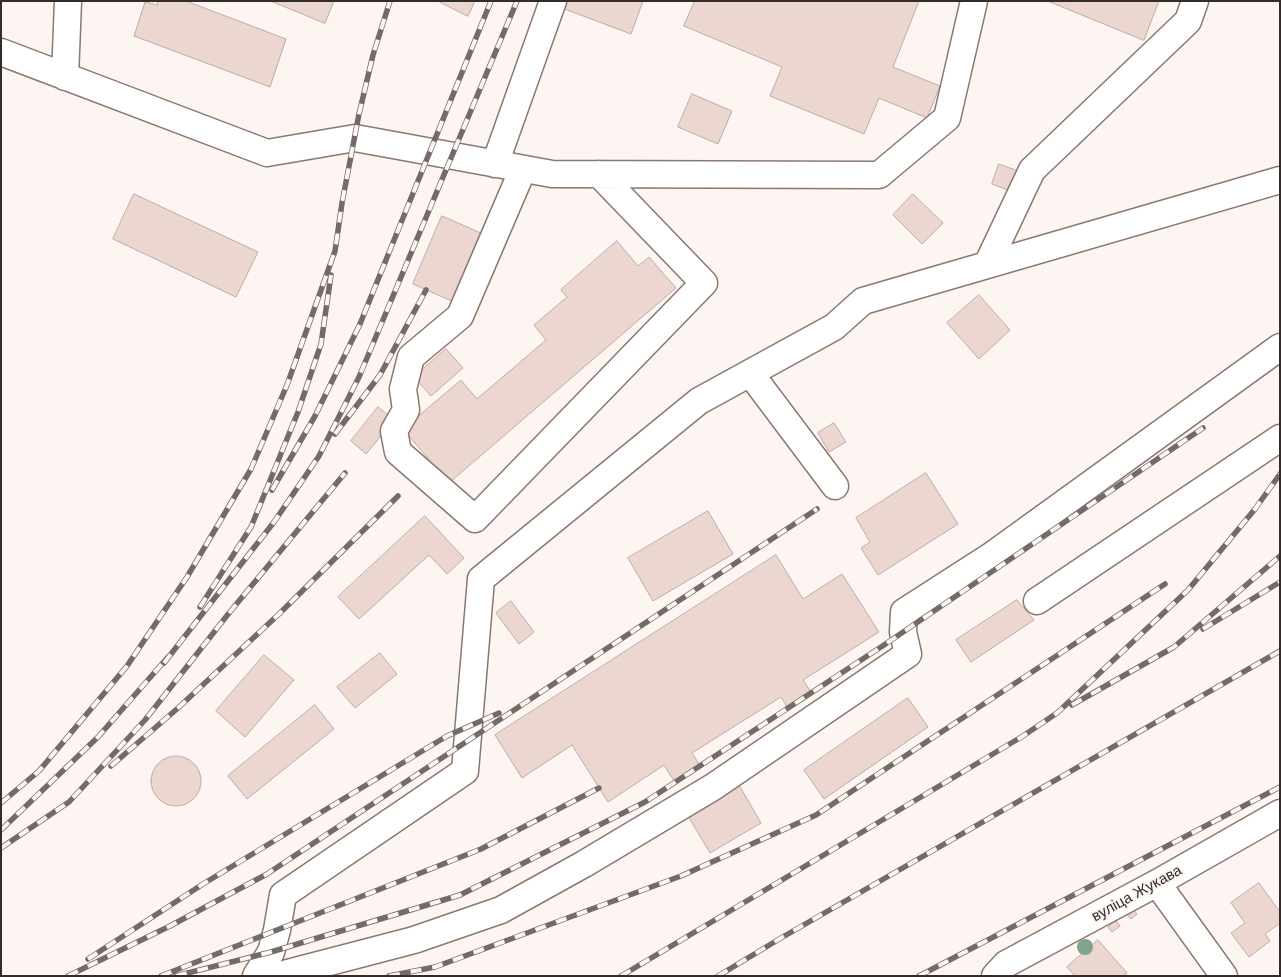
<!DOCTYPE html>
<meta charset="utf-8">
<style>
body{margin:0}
#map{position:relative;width:1281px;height:977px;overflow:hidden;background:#fdf5f2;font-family:"DM Sans",sans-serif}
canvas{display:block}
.frame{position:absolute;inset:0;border:2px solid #342c29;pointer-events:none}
</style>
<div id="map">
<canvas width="1281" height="977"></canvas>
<div class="frame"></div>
</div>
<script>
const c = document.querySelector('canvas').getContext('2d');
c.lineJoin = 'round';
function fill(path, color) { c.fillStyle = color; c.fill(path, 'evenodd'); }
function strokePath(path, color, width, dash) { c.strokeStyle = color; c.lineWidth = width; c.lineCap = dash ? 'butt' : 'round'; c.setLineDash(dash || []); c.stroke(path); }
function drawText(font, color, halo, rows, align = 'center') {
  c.font = font + ' "DM Sans",sans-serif'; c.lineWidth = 4.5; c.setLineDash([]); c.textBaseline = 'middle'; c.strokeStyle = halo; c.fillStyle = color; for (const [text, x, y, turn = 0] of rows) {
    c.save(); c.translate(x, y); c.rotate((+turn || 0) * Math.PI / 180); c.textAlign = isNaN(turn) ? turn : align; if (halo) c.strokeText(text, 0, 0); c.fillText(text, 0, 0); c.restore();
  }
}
const building = new Path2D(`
 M 158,1 L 186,1 L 286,39 L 270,87 L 134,36 L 145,2 L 157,5 Z
 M 271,1 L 334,1 L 325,23 Z
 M 438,1 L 475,1 L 468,16 Z
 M 565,1 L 643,1 L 631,34 L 562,8 Z
 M 695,1 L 919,1 L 893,67 L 940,86 L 927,118 L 879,98 L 864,134 L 770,96 L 782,67 L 684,26 Z
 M 1048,1 L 1159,1 L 1144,40 Z
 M 692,94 L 732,111 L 718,144 L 678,127 Z
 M 999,164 L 1018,171 L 1011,191 L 992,184 Z
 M 134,194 L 258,252 L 236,297 L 113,239 Z
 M 913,194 L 943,223 L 922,244 L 893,215 Z
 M 442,216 L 490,237 L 461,305 L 413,284 Z
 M 617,241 L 638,266 L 649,257 L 676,288 L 449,483 L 403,429 L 461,380 L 477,399 L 546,340 L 534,325 L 567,297 L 561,290 Z
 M 979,295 L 1010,330 L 979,359 L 947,323 Z
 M 446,349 L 463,368 L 431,396 L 414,377 Z
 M 378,407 L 394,420 L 366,454 L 351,441 Z
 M 834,423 L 846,442 L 829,452 L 818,433 Z
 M 926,473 L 958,524 L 878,575 L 861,548 L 870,542 L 856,518 Z
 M 708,511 L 733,554 L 653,601 L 628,558 Z
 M 425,516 L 464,558 L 447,574 L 429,555 L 359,619 L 338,597 Z
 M 776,555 L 803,599 L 842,574 L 879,632 L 803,680 L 811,692 L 787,707 L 781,697 L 692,753 L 701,767 L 676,784 L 664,765 L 608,802 L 572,745 L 522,778 L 495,735 Z
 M 1017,600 L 1034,620 L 971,662 L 956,640 Z
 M 511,601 L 534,632 L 519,644 L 496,613 Z
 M 380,653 L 397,674 L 355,708 L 337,687 Z
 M 264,655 L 294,680 L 245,737 L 216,711 Z
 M 908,698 L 928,727 L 824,799 L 804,770 Z
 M 315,705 L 334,729 L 247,799 L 228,776 Z
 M151 781a25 25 0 1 1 50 0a25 25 0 1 1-50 0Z
 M 739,785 L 761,823 L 710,853 L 688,816 Z
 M 1259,883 L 1280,912 L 1280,923 L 1265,934 L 1270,941 L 1249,957 L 1231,933 L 1245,923 L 1231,903 Z
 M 1133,909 L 1137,914 L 1131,919 L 1127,914 Z
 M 1116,921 L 1120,926 L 1112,932 L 1108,927 Z
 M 1098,940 L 1127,973 L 1123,976 L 1075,976 L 1067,967 Z`);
fill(building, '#ebd6d0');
strokePath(building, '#beaaa4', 1);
const minor = new Path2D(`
 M 1,52 L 267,153 L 355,138 L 552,174 L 879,175 L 947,118 L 974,1
 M 65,77 L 68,1
 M 495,164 L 553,1
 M 523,169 L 460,316 L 411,357 L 403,389 L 406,410 L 394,431 L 398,452 L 475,519 L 704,283 L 599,174
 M 987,265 L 1032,170 L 1188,21 L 1195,1
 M 750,373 L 835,486
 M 1037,601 L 1280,438
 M 1157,883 L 1224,976
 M 256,976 L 271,952 L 277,930 L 283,895 L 465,771 L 481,579 L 699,401 L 834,327 L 863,301 L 1280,180
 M 276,976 L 414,940 L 501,910 L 584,864 L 713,787 L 908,654 L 903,632 L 904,612 L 991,556 L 1280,347
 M 995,976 L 1006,964 L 1157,883 L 1280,813`);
strokePath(minor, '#8a7871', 29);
strokePath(minor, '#fff', 26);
const rail = new Path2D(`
 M 335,434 L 380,375 L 426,290
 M 272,490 L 315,416 L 360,324 L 491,1
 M 200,607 L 251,527 L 298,412 L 321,344 L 331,275
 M 1203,629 L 1280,582
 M 164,663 L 274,522 L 319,456 L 359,377 L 517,1
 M 1072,705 L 1174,647 L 1280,556
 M 111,766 L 178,708 L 279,614 L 398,496
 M 1,803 L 39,771 L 127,666 L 187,577 L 251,469 L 287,385 L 335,251 L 342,203 L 359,114 L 373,55 L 390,1
 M 1,830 L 98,737 L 168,657
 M 1,848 L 69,802 L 145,720 L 229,613 L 345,473
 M 88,959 L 203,884 L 447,736 L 499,713
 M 68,976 L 170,926 L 267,874 L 817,509
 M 161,976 L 481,849 L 599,788
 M 176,976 L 271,952 L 460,895 L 645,802 L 884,645 L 1203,428
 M 389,976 L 435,967 L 681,876 L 816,815 L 1165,584
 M 621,976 L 1023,736 L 1057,713 L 1188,590 L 1255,509 L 1280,474
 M 718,976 L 781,938 L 1280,651
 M 919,976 L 1280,787`);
strokePath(rail, '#736b68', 5.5);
strokePath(rail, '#fdf5f2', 4, [11]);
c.fillStyle = '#83a28e';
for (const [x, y] of [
 [1085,947]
]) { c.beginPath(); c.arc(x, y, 8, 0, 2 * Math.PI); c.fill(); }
drawText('15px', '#342c29', '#fdf5f2', [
 ["вуліца Жукава",1137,894,-29]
]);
</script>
